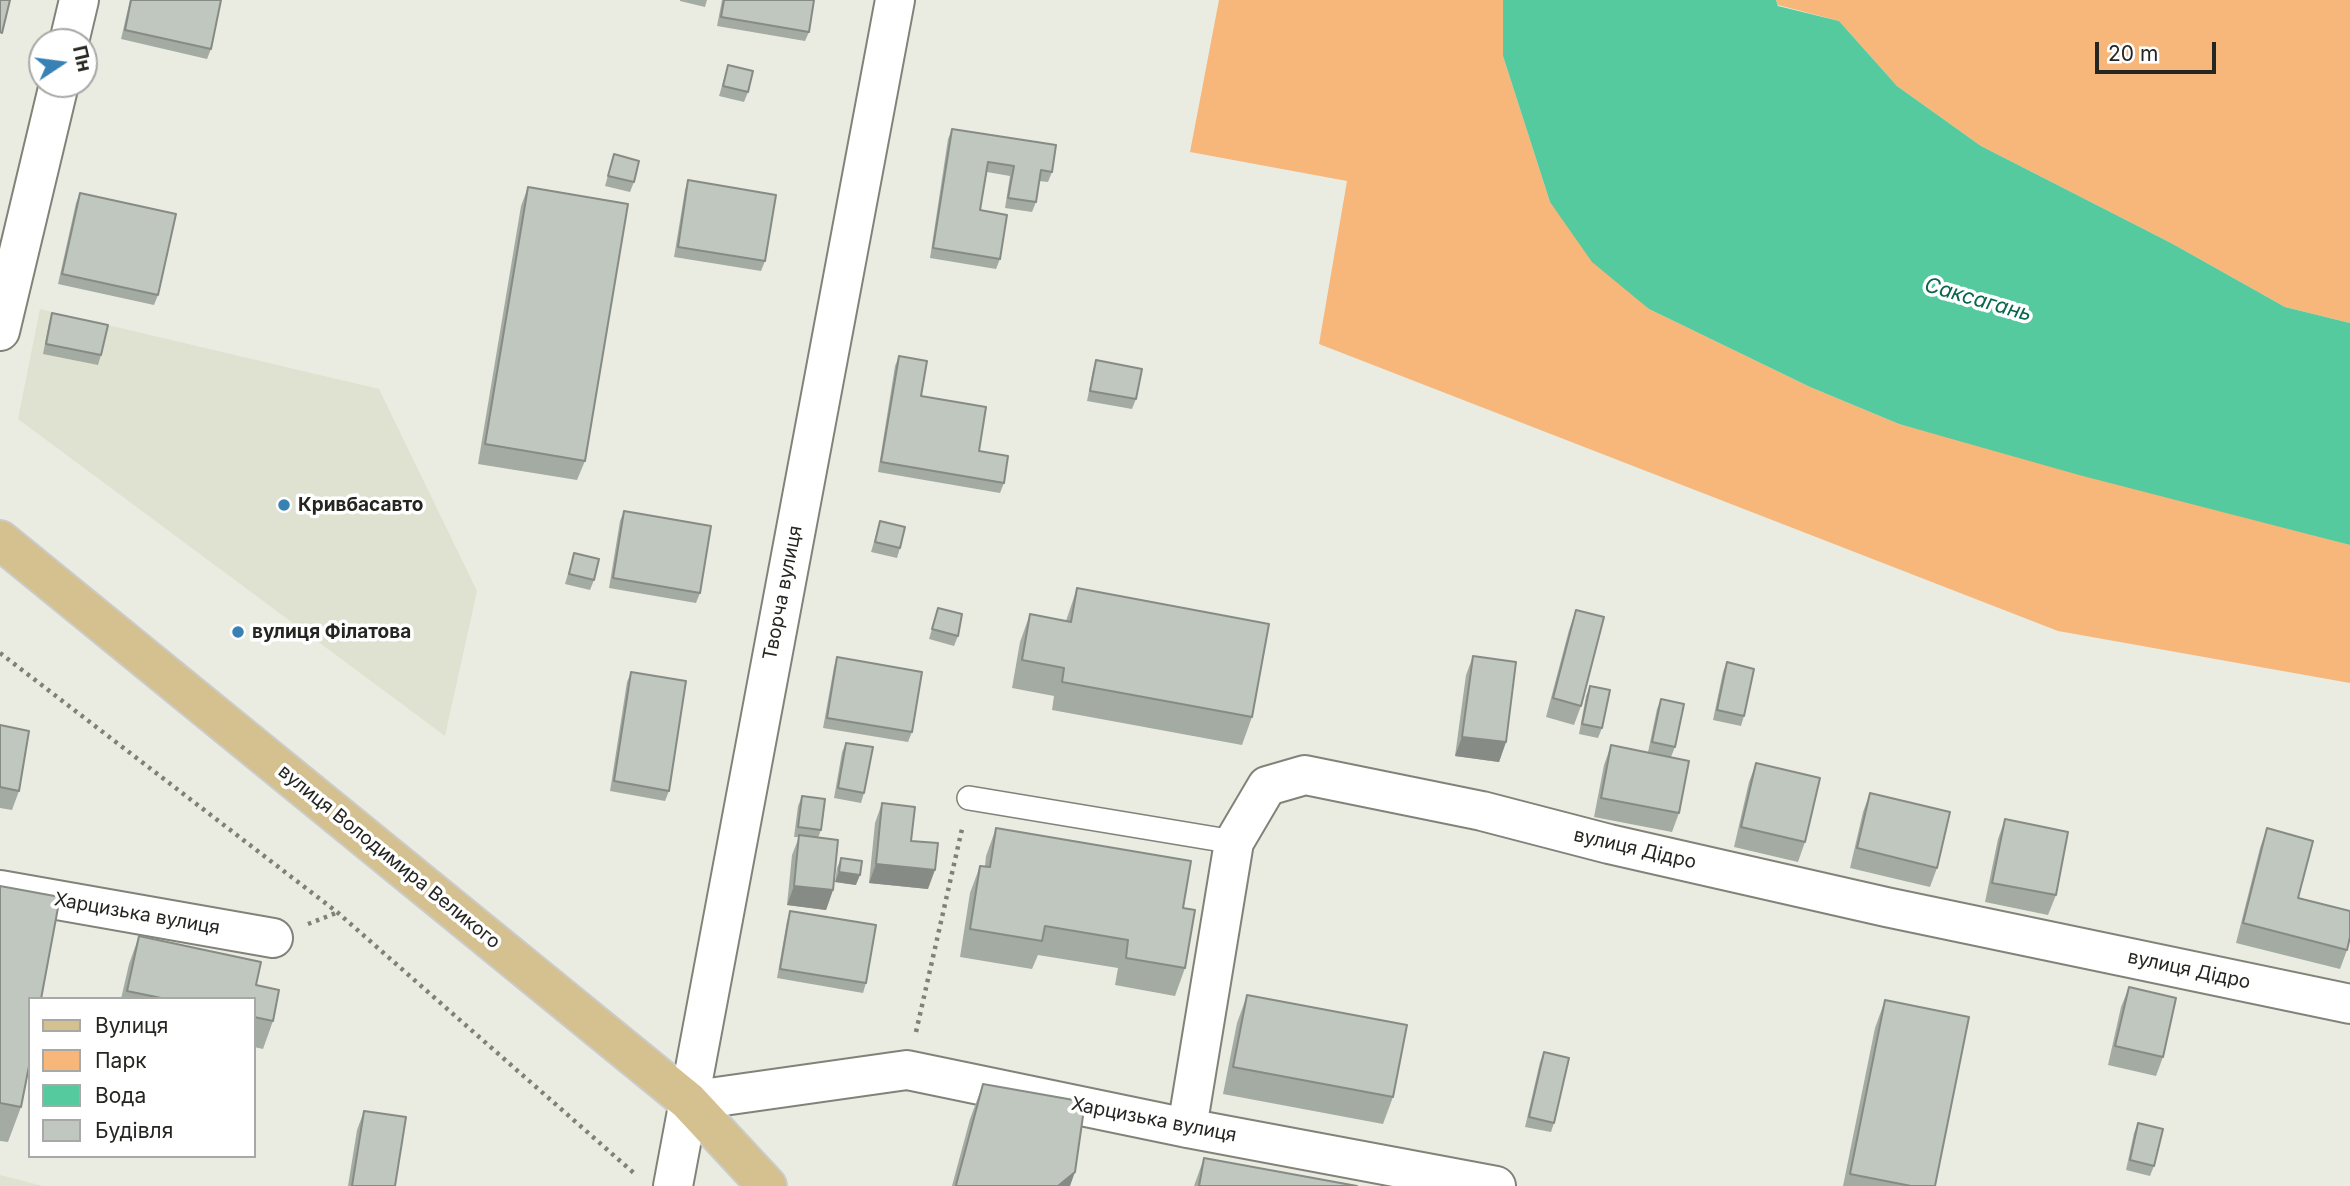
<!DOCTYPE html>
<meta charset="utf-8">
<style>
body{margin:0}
#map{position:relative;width:2350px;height:1186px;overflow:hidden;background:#eaece1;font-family:Inter,sans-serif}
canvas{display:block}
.legend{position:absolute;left:28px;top:997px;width:228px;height:161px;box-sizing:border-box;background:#fff;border:2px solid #a8a8a6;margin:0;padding:9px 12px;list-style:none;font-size:21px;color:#252521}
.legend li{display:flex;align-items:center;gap:14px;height:35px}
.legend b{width:35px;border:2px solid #a8a8a6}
.north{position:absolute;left:28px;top:28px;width:70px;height:70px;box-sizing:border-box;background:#fff;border:2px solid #a8a8a6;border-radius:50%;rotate:77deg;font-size:19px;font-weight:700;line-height:28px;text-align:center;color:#252521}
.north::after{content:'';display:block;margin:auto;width:24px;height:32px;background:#3781b5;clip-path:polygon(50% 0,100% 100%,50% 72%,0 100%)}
.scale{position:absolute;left:2095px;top:42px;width:121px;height:32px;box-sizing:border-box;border:4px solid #252521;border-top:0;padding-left:9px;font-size:21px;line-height:24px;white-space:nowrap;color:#252521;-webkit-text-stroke:5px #fff;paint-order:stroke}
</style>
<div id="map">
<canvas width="2350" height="1186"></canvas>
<ul class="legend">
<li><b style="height:9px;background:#d4c18f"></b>Вулиця</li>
<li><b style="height:19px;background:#f7b77b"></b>Парк</li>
<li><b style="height:19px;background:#55ca9e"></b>Вода</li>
<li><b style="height:19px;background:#bfc7be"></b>Будівля</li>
</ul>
<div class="north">Пн</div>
<div class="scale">20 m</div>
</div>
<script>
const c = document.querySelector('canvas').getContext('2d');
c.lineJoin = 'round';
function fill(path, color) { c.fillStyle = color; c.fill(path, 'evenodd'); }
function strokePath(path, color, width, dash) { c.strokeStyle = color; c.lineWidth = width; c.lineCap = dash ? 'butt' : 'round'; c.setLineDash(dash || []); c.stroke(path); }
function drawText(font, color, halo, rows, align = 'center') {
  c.font = font + ' Inter,sans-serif'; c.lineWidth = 7; c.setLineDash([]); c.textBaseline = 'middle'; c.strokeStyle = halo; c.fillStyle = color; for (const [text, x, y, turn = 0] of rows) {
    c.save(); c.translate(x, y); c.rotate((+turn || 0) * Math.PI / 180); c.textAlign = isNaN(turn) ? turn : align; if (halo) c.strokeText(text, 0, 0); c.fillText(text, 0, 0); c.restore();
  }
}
fill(new Path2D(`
 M 40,309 L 379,389 L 477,591 L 445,736 L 18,419 Z
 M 0,1175 L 43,1186 L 0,1186 Z`), '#dfe2d0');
fill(new Path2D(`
 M 1219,0 L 1503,0 L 1503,56 L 1550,202 L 1649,309 L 1810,387 L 1899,424 L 2350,545 L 2350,683 L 2058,631 L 1319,344 L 1347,181 L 1190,152 Z
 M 1776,0 L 2350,0 L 2350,323 L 2285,307 L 2171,243 L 1981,146 L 1897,86 L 1839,21 L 1778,5 Z`), '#f7b77b');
fill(new Path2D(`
 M 1503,0 L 1776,0 L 1778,6 L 1839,21 L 1897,86 L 1981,146 L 2171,243 L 2285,307 L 2350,323 L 2350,545 L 2079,475 L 1899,424 L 1810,387 L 1649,309 L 1592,262 L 1550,202 L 1503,56 Z`), '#55ca9e');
const lane = new Path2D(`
 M 969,798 L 1234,842`);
const street = new Path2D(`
 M 69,42 L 79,0
 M 0,331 L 59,84
 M 0,890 L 273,938
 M 688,1101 L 907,1070 L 1187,1128 L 1496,1186
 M 1187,1128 L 1234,842 L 1267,786 L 1305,775 L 1482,811 L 1609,844 L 1886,907 L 2350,1004
 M 673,1186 L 895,0`);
const primary = new Path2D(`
 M 0,540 L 688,1101 L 767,1186`);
strokePath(lane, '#818379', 26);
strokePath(street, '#818379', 42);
strokePath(primary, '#cbcbca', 42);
strokePath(new Path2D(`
 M 0,653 L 337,912 L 635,1174
 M 308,924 L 336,913
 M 916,1032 L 962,829`), '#808079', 4.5, [3.5, 5]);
strokePath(lane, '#fff', 23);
strokePath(street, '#fff', 38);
strokePath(primary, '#d4c18f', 38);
fill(new Path2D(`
 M 130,0 L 221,0 L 211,49 L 207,59 L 121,39 Z
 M 680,0 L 707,0 L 705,7 L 680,1 Z
 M 722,0 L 814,0 L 809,32 L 805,41 L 717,26 Z
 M 728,65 L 748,92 L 744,102 L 719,96 Z
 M 952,129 L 1052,172 L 1048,182 L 1039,181 L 1036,202 L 1032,212 L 1005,208 L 1010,176 L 987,172 L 980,210 L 1000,259 L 996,269 L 930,258 L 948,139 Z
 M 614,154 L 634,182 L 630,192 L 605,186 Z
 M 688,180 L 765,261 L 761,271 L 674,257 L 685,190 Z
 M 528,187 L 585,461 L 577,480 L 478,464 L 521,206 Z
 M 80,193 L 158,295 L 154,305 L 58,284 L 76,203 Z
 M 52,313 L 101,355 L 98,365 L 43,354 L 49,323 Z
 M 899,356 L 921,396 L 979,451 L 1004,483 L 1000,493 L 878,472 L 895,366 Z
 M 1096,360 L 1136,399 L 1132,409 L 1087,401 L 1093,370 Z
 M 624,511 L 700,593 L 696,603 L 609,588 L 620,521 Z
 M 880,521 L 900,548 L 897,558 L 871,552 Z
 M 574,553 L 594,580 L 590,590 L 565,584 Z
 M 1077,588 L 1252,717 L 1242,745 L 1052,710 L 1054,696 L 1012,688 L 1020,642 L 1030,614 L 1066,621 Z
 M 938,608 L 958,636 L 954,646 L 929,639 Z
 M 1576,610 L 1581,706 L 1574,725 L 1546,717 L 1569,630 Z
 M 1473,656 L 1506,742 L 1499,762 L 1455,756 L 1466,675 Z
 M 837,657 L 912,732 L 908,742 L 823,728 L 834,667 Z
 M 1727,662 L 1744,716 L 1741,726 L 1713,720 L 1723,672 Z
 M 631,672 L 669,791 L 665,801 L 610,791 L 627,682 Z
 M 1590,686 L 1602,728 L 1598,738 L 1579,734 L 1586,696 Z
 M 1661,699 L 1675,747 L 1671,757 L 1648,752 L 1657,709 Z
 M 0,725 L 19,791 L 12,810 L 0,808 Z
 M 846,743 L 864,793 L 861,803 L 834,798 L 842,752 Z
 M 1611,745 L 1679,813 L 1672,832 L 1594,817 L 1604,765 Z
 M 1756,763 L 1805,842 L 1798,862 L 1734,847 L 1749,782 Z
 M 1870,793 L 1937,868 L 1930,887 L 1850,868 L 1863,812 Z
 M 802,796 L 821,830 L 818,838 L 833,890 L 826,910 L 787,905 L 792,855 L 799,837 L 794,837 L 798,806 Z
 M 882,803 L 911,841 L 928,889 L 869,883 L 875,823 Z
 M 2005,819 L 2056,895 L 2048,915 L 1985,902 L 1998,839 Z
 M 996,828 L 1183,908 L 1185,968 L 1175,996 L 1115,985 L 1118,968 L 1038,955 L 1032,969 L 960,957 L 970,893 L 980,866 L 985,866 L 986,856 Z
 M 2267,828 L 2298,898 L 2347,950 L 2340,969 L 2236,943 L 2260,848 Z
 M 841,858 L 856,885 L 835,882 L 837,868 Z
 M 0,886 L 21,1107 L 8,1142 L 0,1141 Z
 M 790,911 L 866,983 L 863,993 L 777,978 L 787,921 Z
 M 139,936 L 256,985 L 273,1021 L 263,1049 L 254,1047 L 254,999 L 121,999 L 129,964 Z
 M 2129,987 L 2163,1057 L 2156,1076 L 2108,1065 L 2121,1007 Z
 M 1247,995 L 1393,1097 L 1383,1124 L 1223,1094 L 1237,1023 Z
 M 1885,1000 L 1935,1186 L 1843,1186 L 1875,1028 Z
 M 1544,1052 L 1554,1123 L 1551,1132 L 1525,1127 L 1540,1062 Z
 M 983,1084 L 1070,1186 L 952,1186 L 970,1119 Z
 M 364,1111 L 395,1186 L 348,1186 L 357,1130 Z
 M 2138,1123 L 2154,1166 L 2150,1176 L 2126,1170 L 2134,1133 Z
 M 1204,1158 L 1357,1186 L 1194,1186 Z`), '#a4aba3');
fill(new Path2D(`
 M 1462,737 L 1506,742 L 1499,762 L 1455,756 Z
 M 876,864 L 935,870 L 928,889 L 869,883 Z
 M 839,872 L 860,875 L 856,885 L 835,882 Z
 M 794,886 L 833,890 L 826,910 L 787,905 Z
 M 1075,1172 L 1070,1186 L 1058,1186 Z`), '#868b85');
const building = new Path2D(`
 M 0,0 L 10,0 L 2,33 L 0,32 Z
 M 131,0 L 221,0 L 211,49 L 125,30 Z
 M 724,0 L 814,0 L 809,32 L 721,17 Z
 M 728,65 L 753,71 L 748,92 L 723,86 Z
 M 952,129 L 1056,145 L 1052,172 L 1041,170 L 1036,202 L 1008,198 L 1014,166 L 988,162 L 980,210 L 1007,215 L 1000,259 L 933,248 Z
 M 614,154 L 639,161 L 634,182 L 608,176 Z
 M 688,180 L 776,195 L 765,261 L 678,247 Z
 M 528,187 L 628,204 L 585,461 L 485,444 Z
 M 80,193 L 176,214 L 158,295 L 62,274 Z
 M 52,313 L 108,325 L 101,355 L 46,344 Z
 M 899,356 L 927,361 L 921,396 L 986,407 L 979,451 L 1008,456 L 1004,483 L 881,462 Z
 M 1096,360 L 1142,369 L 1136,399 L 1090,391 Z
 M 624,511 L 711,526 L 700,593 L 613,578 Z
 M 880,521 L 905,527 L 900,548 L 875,542 Z
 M 574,553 L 599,559 L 594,580 L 569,574 Z
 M 1077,588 L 1269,624 L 1252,717 L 1062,682 L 1064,668 L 1022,660 L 1030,614 L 1071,622 Z
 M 938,608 L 962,614 L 958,636 L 932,629 Z
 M 1576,610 L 1604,617 L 1581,706 L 1553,698 Z
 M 1473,656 L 1516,662 L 1506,742 L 1462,737 Z
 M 837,657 L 922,672 L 912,732 L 827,718 Z
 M 1727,662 L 1754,669 L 1744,716 L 1717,710 Z
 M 631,672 L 686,681 L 669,791 L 614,781 Z
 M 1590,686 L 1610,690 L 1602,728 L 1582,724 Z
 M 1661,699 L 1684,704 L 1675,747 L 1652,742 Z
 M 0,725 L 29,731 L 19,791 L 0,787 Z
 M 846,743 L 873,747 L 864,793 L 838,788 Z
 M 1611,745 L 1689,761 L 1679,813 L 1601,798 Z
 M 1756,763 L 1820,778 L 1805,842 L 1741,827 Z
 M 1870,793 L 1950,812 L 1937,868 L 1857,848 Z
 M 802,796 L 825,799 L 821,830 L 798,827 Z
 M 882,803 L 915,807 L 911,841 L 938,843 L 935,870 L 876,864 Z
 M 2005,819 L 2068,832 L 2056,895 L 1992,883 Z
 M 996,828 L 1191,861 L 1183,908 L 1195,910 L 1185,968 L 1126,958 L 1128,940 L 1045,926 L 1042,941 L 970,929 L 980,866 L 990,867 Z
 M 2267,828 L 2313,841 L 2298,898 L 2350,911 L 2350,937 L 2347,950 L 2243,923 Z
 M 799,835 L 838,840 L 833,890 L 794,886 Z
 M 841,858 L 862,861 L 860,875 L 839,872 Z
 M 0,886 L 60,897 L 41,999 L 30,999 L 30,1061 L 21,1107 L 0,1103 Z
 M 790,911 L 876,925 L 866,983 L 780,969 Z
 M 139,936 L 261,962 L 256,985 L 279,990 L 273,1021 L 254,1017 L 254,999 L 166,999 L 127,991 Z
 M 2129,987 L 2176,998 L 2163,1057 L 2115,1046 Z
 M 1247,995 L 1407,1025 L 1393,1097 L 1233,1067 Z
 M 1885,1000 L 1969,1017 L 1935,1186 L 1911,1186 L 1850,1174 Z
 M 1544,1052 L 1569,1058 L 1554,1123 L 1529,1117 Z
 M 983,1084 L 1085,1102 L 1075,1172 L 1058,1186 L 957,1186 L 956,1185 Z
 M 364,1111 L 406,1117 L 395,1186 L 352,1186 Z
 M 2138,1123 L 2163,1129 L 2154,1166 L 2130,1160 Z
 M 1204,1158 L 1357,1186 L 1199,1186 Z`);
fill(building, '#bfc7be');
strokePath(building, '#868b85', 2);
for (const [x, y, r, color] of [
 [284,505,7,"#3781b5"],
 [238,632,7,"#3781b5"]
]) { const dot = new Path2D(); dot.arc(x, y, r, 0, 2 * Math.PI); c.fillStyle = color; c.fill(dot); strokePath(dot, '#fff', 2.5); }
drawText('bold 19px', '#252521', '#fff', [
 ["Кривбасавто",298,505],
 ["вулиця Філатова",252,632]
], 'left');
drawText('19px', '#252521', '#fff', [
 ["Творча вулиця",783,593,-79],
 ["вулиця Дідро",1635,849,13],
 ["вулиця Володимира Великого",389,857,39],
 ["Харцизька вулиця",137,914,10],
 ["вулиця Дідро",2189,970,12],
 ["Харцизька вулиця",1154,1120,11]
]);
drawText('italic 21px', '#08674b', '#fff', [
 ["Саксагань",1978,300,16]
]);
</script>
